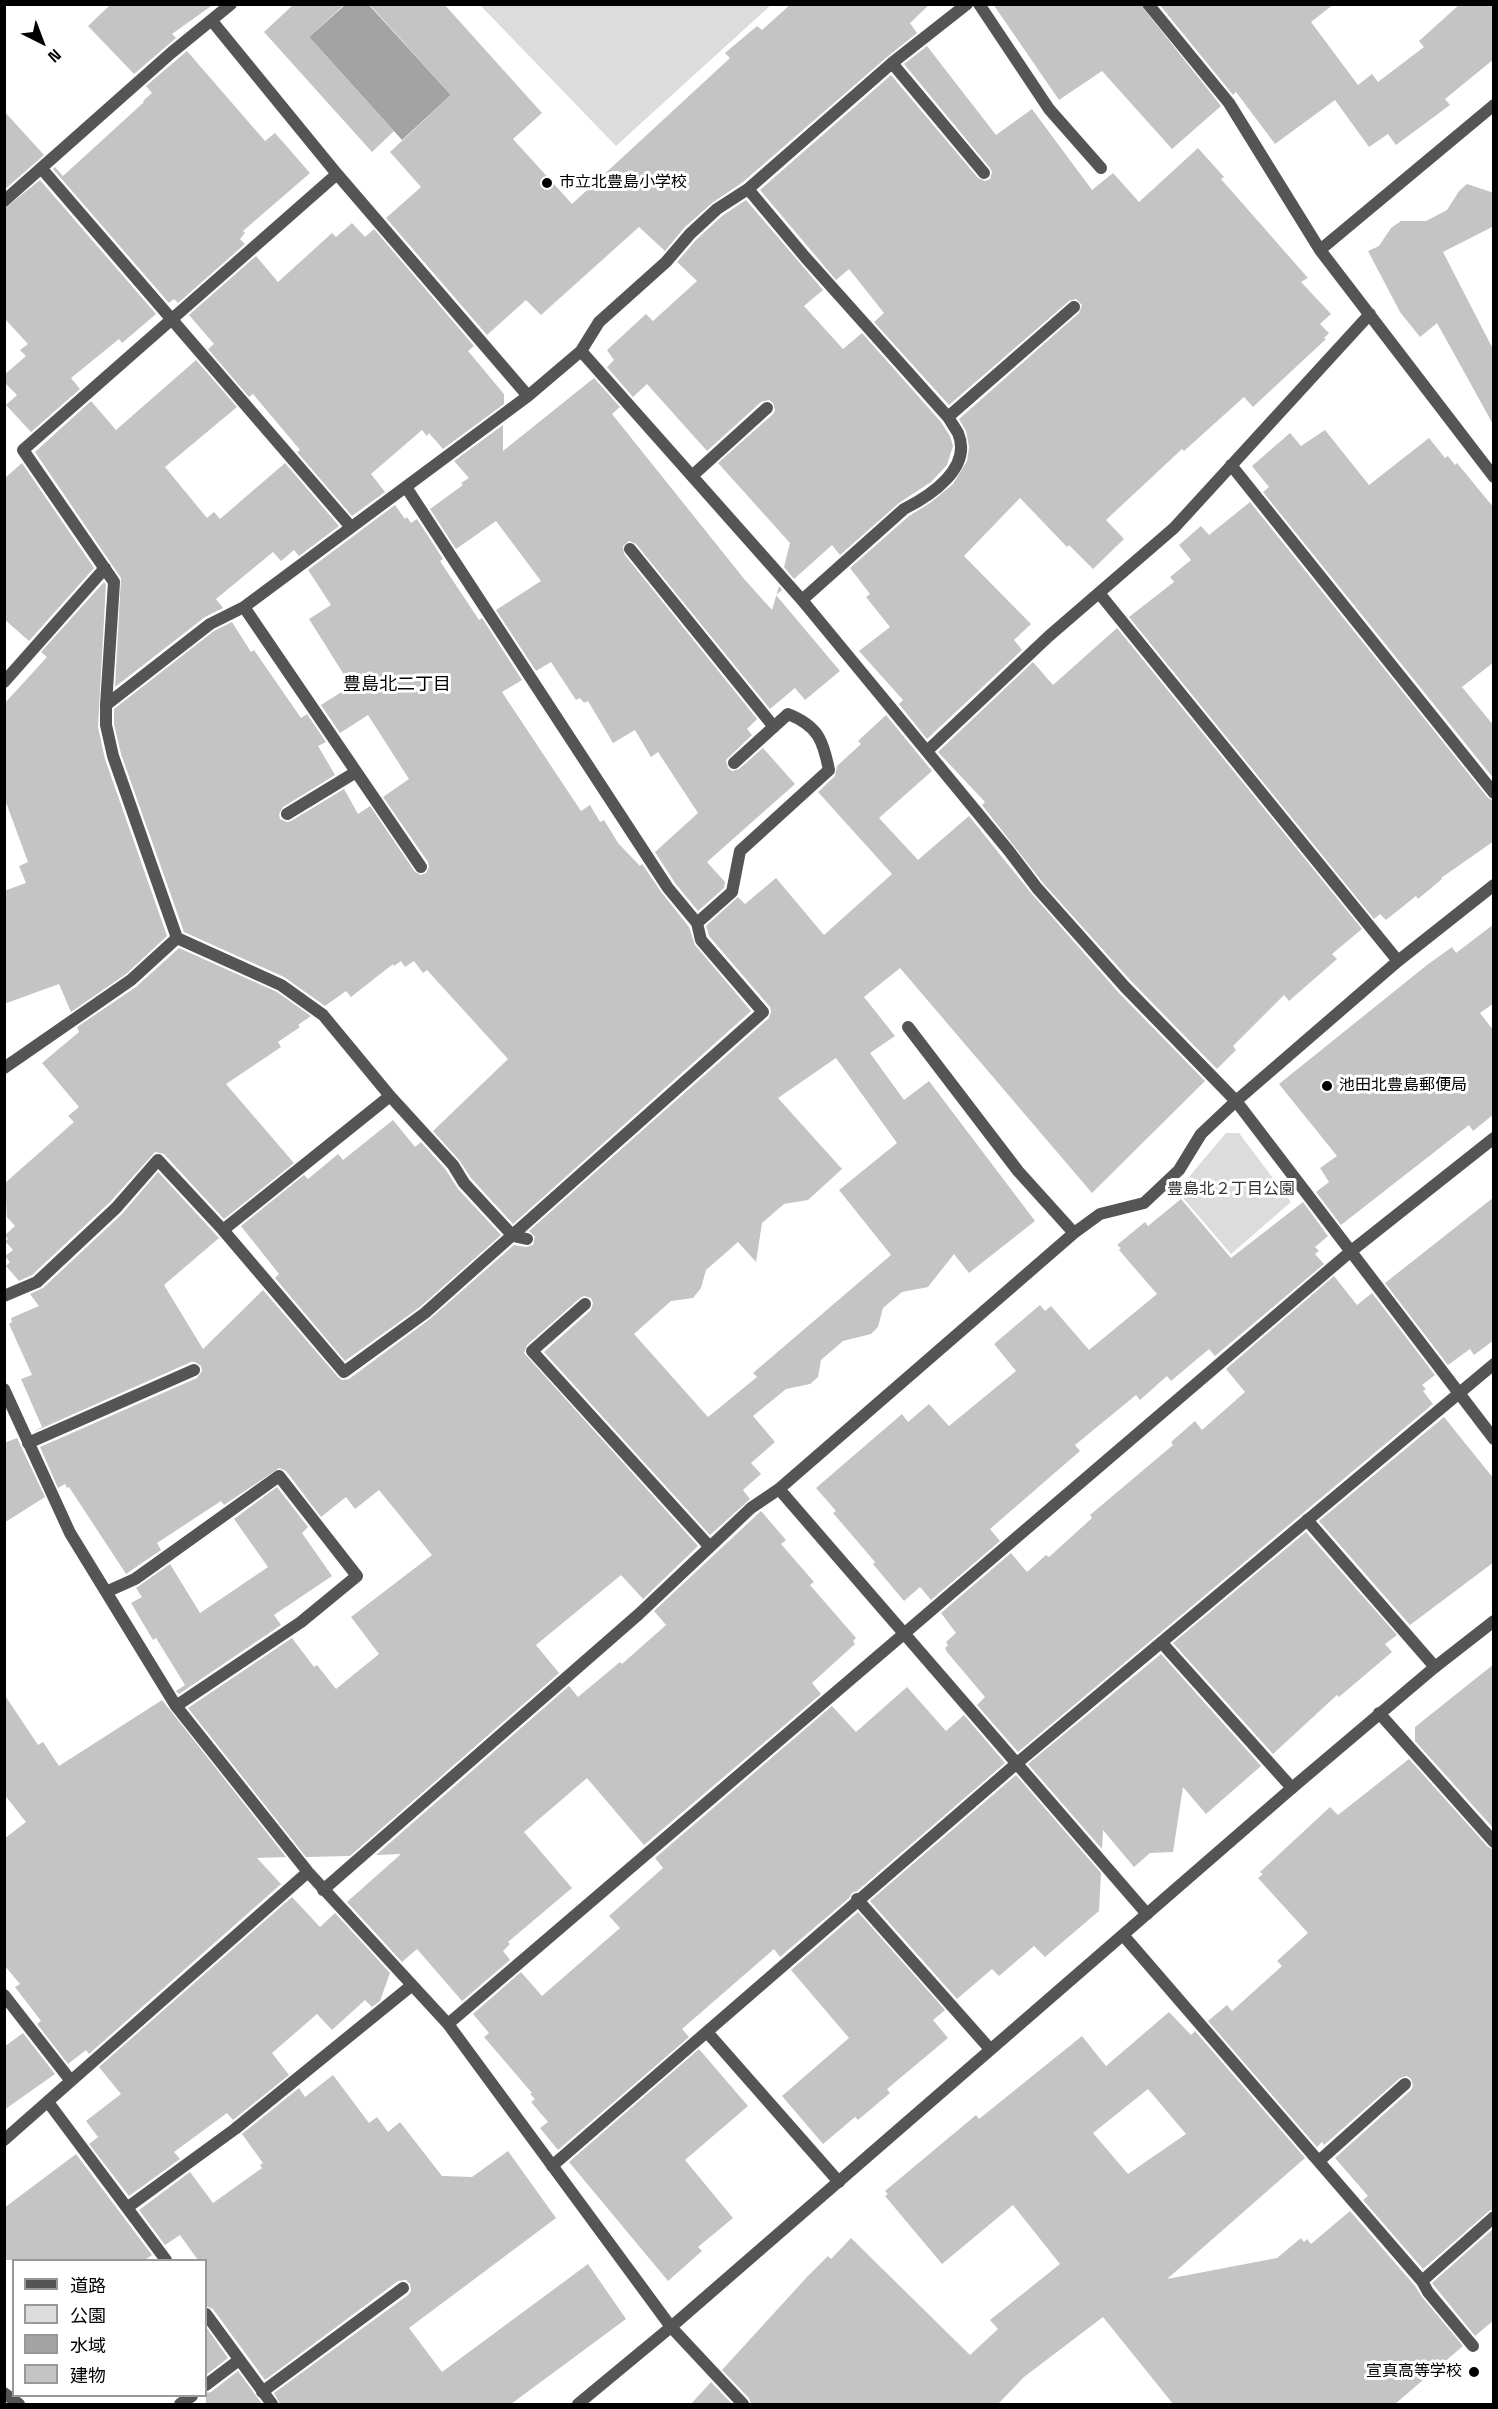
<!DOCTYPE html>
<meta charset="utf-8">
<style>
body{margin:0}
#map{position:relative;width:1498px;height:2409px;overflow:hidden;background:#fff;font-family:"Space Grotesk","Noto Sans JP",sans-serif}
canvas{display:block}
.frame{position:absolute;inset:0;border:6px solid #000;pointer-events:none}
.legend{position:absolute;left:12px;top:2259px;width:195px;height:138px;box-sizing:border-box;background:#fff;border:2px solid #999;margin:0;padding:8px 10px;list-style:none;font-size:18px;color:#000}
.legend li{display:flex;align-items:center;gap:12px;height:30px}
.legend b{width:30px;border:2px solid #999}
.north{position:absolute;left:12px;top:12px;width:60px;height:60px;-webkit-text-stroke:4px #fff;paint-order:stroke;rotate:138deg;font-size:16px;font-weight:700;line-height:24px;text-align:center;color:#000}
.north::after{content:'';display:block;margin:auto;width:21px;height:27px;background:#000;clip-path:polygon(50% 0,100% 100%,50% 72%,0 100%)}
</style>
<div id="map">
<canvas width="1498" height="2409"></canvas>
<div class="frame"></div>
<ul class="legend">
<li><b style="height:8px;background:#555"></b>道路</li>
<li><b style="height:16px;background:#dcdcdc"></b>公園</li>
<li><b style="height:16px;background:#a3a3a3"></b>水域</li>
<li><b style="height:16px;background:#c4c4c4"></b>建物</li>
</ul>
<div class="north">N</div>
</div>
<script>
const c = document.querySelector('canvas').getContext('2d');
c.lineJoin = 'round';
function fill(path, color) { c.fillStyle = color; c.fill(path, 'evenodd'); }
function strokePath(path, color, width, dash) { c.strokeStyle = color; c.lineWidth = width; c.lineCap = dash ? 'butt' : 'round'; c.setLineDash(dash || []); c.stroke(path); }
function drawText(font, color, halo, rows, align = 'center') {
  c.font = font + ' "Space Grotesk","Noto Sans JP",sans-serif'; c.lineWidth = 6; c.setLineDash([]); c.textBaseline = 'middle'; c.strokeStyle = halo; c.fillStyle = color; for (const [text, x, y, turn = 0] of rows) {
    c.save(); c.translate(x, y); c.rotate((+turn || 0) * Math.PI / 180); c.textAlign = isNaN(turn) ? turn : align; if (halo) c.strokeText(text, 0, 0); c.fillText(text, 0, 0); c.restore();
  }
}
fill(new Path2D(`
 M 480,5 L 771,5 L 616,146 Z
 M 1226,1133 L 1239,1133 L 1291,1202 L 1231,1254 L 1177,1191 Z`), '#dcdcdc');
fill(new Path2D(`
 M 345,5 L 369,5 L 451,95 L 402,140 L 309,37 Z`), '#a3a3a3');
fill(new Path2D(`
 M 111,4 L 214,4 L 172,34 L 176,38 L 134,74 L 88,26 Z
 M 294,4 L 345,4 L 309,37 L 394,131 L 372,152 L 264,32 Z
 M 369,4 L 444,4 L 542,113 L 513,139 L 572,204 L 730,58 L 725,53 L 757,26 L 762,30 L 791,4 L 930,4 L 910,23 L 917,33 L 887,57 L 743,182 L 712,203 L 684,228 L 665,251 L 639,227 L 541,315 L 526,300 L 487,335 L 386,218 L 421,187 L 390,152 L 451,95 Z
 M 993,4 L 1140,4 L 1221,106 L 1172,149 L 1102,71 L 1059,100 Z
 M 1159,4 L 1334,4 L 1311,22 L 1358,85 L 1372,74 L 1378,82 L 1424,47 L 1419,41 L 1460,4 L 1494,4 L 1494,59 L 1445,99 L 1450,105 L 1396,145 L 1388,134 L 1369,147 L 1335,100 L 1275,144 L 1236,92 L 1233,95 Z
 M 927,46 L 996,135 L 1032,109 L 1092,190 L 1113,173 L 1139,202 L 1198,148 L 1224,177 L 1221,179 L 1308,278 L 1301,282 L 1331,314 L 1320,324 L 1329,333 L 1324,338 L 1326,339 L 1253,407 L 1244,397 L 1184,451 L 1182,449 L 1106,520 L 1124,539 L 1093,569 L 1069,545 L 1067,547 L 1020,498 L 964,556 L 1031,624 L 1014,640 L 1022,650 L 927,739 L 899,704 L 903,700 L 859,651 L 890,627 L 866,597 L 870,594 L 850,568 L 909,516 L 930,503 L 953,484 L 967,461 L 969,447 L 966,431 L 959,419 L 1079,313 L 1082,305 L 1076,299 L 1069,301 L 949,405 L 874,322 L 884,313 L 849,269 L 836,280 L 760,190 L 891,75 L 978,178 L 985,181 L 990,179 L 992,172 L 990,168 L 904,64 Z
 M 187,51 L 265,141 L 275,133 L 310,173 L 243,231 L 245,233 L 240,239 L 245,244 L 178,303 L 174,299 L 169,303 L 53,169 L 55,167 L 63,176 L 144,102 L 143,101 L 152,93 L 146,86 Z
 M 4,111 L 44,155 L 4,190 Z
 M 40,180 L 156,314 L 122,343 L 119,339 L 71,378 L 80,389 L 31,432 L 6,405 L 17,395 L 4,382 L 4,375 L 26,356 L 20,350 L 28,344 L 4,318 L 4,209 Z
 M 1467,184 L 1494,193 L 1494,226 L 1443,252 L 1494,351 L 1494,426 L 1437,323 L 1420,337 L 1400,312 L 1368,251 L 1379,246 L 1391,228 L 1401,221 L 1426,221 L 1447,210 L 1459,191 Z
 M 746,200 L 823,290 L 804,306 L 843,349 L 862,333 L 941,422 L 950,436 L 953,446 L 947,465 L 931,482 L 899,503 L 840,555 L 832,545 L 794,579 L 784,567 L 790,543 L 718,463 L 773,414 L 775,410 L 773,403 L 769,400 L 761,402 L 707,451 L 647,384 L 633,397 L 607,367 L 614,360 L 607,350 L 646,314 L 653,321 L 697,281 L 677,262 L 696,240 L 722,216 Z
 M 352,223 L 365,237 L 374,229 L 474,346 L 468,351 L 504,394 L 504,404 L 443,449 L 429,433 L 427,436 L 422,430 L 371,474 L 385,492 L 352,516 L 297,452 L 300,450 L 253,394 L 249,397 L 208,349 L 214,344 L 189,315 L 256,256 L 278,282 L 332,233 L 336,237 Z
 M 196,360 L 237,407 L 165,467 L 207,518 L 214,512 L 220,519 L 285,463 L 339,526 L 299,556 L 294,550 L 281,561 L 273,552 L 216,599 L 223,608 L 205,617 L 115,687 L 121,578 L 35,452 L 91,401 L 116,430 Z
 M 594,378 L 620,407 L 612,414 L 745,580 L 772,610 L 779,586 L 782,590 L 776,595 L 840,671 L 805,700 L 795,688 L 770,709 L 636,544 L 629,541 L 623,546 L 624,554 L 757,719 L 747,729 L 752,735 L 726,760 L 728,768 L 732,771 L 739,769 L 763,748 L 795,784 L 707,862 L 725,882 L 724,888 L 698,911 L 675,883 L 655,852 L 698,813 L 658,752 L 651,757 L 635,730 L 613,743 L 588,701 L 584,703 L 580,698 L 576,700 L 551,662 L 536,671 L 496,610 L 541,581 L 496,521 L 456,549 L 430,509 L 463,485 L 461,483 L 469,478 L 454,461 L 503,425 L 503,451 Z
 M 1325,430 L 1369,485 L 1429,438 L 1445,458 L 1448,456 L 1455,465 L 1457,463 L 1494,508 L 1494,662 L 1462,687 L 1494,726 L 1494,779 L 1263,492 L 1269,487 L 1252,466 L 1290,433 L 1301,446 Z
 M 22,463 L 94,568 L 29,641 L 4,619 L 4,479 Z
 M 1250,502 L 1488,798 L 1494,801 L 1494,841 L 1441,878 L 1442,879 L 1418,899 L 1416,896 L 1386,920 L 1380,914 L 1374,919 L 1129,617 L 1174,582 L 1170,577 L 1191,560 L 1179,545 L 1201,526 L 1209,535 Z
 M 395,505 L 405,519 L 407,517 L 411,523 L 417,519 L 443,559 L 440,561 L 479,620 L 482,618 L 522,680 L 502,692 L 559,778 L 581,811 L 590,805 L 600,822 L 604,820 L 618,843 L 640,866 L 642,864 L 662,893 L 689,927 L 695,945 L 751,1011 L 513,1224 L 471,1178 L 459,1160 L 433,1131 L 508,1059 L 427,970 L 423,973 L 414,961 L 405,967 L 401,961 L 394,966 L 393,964 L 351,997 L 346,991 L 325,1006 L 284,977 L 184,932 L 121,754 L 114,724 L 114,709 L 214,631 L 232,622 L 251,652 L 254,650 L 301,718 L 307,714 L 326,742 L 318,746 L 335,775 L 283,807 L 279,814 L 280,819 L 287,822 L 291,821 L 344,789 L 358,814 L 370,806 L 415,872 L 421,875 L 426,873 L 429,867 L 428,862 L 383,797 L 409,779 L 368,715 L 340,733 L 321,705 L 351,686 L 309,619 L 331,605 L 308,570 Z
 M 104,582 L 106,584 L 98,727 L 105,759 L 167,936 L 126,974 L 71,1012 L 59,984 L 4,1004 L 4,891 L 26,883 L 19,866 L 28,862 L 4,797 L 4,704 L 47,657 L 41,652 Z
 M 1117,628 L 1362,929 L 1332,954 L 1337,959 L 1289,1001 L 1284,995 L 1233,1046 L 1236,1050 L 1217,1069 L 1131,981 L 1043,883 L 982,805 L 985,802 L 938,752 L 1033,662 L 1053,685 Z
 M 886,715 L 932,771 L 879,818 L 918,860 L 969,816 L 1031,893 L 1119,993 L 1205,1081 L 1092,1193 L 900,968 L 864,997 L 895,1036 L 870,1053 L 904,1100 L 929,1081 L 1035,1221 L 969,1273 L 954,1254 L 928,1287 L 902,1292 L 883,1308 L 878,1327 L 871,1334 L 843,1341 L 821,1360 L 818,1377 L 810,1384 L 786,1389 L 753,1416 L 775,1442 L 751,1463 L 761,1474 L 743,1490 L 750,1499 L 710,1535 L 544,1352 L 591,1310 L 593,1303 L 591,1298 L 584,1296 L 580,1298 L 527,1345 L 524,1353 L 698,1546 L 643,1599 L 621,1575 L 536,1645 L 559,1673 L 350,1856 L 306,1857 L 188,1708 L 292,1638 L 314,1667 L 317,1665 L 336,1689 L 379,1654 L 351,1617 L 432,1555 L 379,1490 L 355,1509 L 346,1497 L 321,1517 L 286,1471 L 279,1468 L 224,1505 L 221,1501 L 157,1543 L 161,1550 L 126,1574 L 69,1487 L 67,1488 L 65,1484 L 58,1488 L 40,1447 L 197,1378 L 202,1371 L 201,1366 L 195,1362 L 191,1362 L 33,1432 L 42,1427 L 21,1379 L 32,1375 L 9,1324 L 12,1322 L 11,1318 L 39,1306 L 30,1294 L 43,1288 L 122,1214 L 158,1172 L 219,1238 L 164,1285 L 203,1349 L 263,1290 L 338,1377 L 342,1380 L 349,1379 L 430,1319 L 514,1245 L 526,1247 L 533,1245 L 535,1237 L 529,1231 L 769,1018 L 771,1011 L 770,1007 L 709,936 L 706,926 L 738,897 L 745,904 L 776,878 L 824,935 L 892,874 L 818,792 L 835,776 L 837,766 L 861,744 L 858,741 ZM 836,1058 L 897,1143 L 839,1190 L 891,1255 L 753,1373 L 757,1377 L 708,1417 L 634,1334 L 671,1301 L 693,1298 L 701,1288 L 706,1270 L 738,1242 L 756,1262 L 762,1223 L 784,1204 L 808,1200 L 842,1169 L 778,1098 Z
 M 1494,924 L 1494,1003 L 1480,1013 L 1494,1031 L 1494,1114 L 1473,1131 L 1469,1125 L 1341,1225 L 1316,1192 L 1329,1182 L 1320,1168 L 1337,1156 L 1279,1084 L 1427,965 L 1452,947 L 1456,953 Z
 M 179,948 L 277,992 L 311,1016 L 298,1025 L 300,1027 L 278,1042 L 281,1047 L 226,1084 L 294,1163 L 224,1219 L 164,1154 L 155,1152 L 110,1202 L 32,1275 L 19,1281 L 6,1266 L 10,1262 L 5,1256 L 13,1250 L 5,1241 L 8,1239 L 5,1235 L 15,1226 L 7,1217 L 5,1183 L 74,1122 L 68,1116 L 79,1107 L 42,1063 L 79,1032 L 77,1027 L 136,987 Z
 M 393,1120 L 415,1147 L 421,1142 L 446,1170 L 458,1189 L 501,1235 L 420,1307 L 345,1361 L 275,1278 L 279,1274 L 241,1226 L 304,1175 L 308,1179 L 338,1154 L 343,1160 Z
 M 1494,1197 L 1494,1340 L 1474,1355 L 1470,1349 L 1448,1365 L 1385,1283 Z
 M 1181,1199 L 1231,1258 L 1303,1202 L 1328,1236 L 1315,1247 L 1319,1251 L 1315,1254 L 1324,1264 L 1215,1356 L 1209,1349 L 1171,1381 L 1167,1376 L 1140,1400 L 1136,1395 L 1075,1445 L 1080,1451 L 990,1529 L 1000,1541 L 931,1600 L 920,1587 L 904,1601 L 873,1564 L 875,1562 L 833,1513 L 836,1511 L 816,1488 L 902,1414 L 908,1422 L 929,1404 L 949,1426 L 1016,1371 L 994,1344 L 1040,1305 L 1045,1311 L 1051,1306 L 1089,1350 L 1157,1294 L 1119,1250 L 1121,1248 L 1117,1245 L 1145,1222 L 1148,1226 Z
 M 1334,1276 L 1357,1305 L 1372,1293 L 1435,1375 L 1422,1385 L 1426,1389 L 1423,1391 L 1433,1404 L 1018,1752 L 977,1705 L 985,1697 L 947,1652 L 945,1648 L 948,1645 L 946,1642 L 956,1633 L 941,1613 L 1011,1553 L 1027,1572 L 1046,1555 L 1049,1557 L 1092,1518 L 1090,1515 L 1173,1445 L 1171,1442 L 1195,1421 L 1202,1430 L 1245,1392 L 1226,1369 Z
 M 1444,1417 L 1494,1479 L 1494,1562 L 1410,1625 L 1319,1521 Z
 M 17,1438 L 45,1497 L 4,1523 L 4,1443 Z
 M 277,1487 L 308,1527 L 302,1533 L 332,1576 L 274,1615 L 281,1625 L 179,1694 L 176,1691 L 185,1685 L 156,1638 L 153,1640 L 131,1603 L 142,1597 L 136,1588 L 170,1564 L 200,1613 L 268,1567 L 234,1519 Z
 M 761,1511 L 786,1540 L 781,1544 L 814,1582 L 810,1585 L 856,1638 L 853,1641 L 855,1644 L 812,1683 L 821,1694 L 644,1845 L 587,1778 L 524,1832 L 572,1888 L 508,1942 L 510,1944 L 503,1951 L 510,1960 L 462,2001 L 417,1949 L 402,1962 L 347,1902 L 401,1854 L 376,1855 L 569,1686 L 578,1697 L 620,1662 L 622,1664 L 666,1625 L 654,1611 Z
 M 1306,1532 L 1397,1635 L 1385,1644 L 1392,1652 L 1339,1697 L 1337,1695 L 1273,1754 L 1173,1643 Z
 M 1161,1654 L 1261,1766 L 1206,1814 L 1183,1787 L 1173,1852 L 1150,1853 L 1134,1867 L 1103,1830 L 1102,1849 L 1028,1764 Z
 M 1494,1664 L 1493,1742 L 1494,1829 L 1415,1741 L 1415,1727 Z
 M 907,1687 L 946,1731 L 964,1715 L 1005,1763 L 857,1891 L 852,1893 L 849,1898 L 780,1957 L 774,1949 L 682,2029 L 689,2037 L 558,2150 L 540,2128 L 548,2122 L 531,2102 L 535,2099 L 530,2094 L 532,2093 L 484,2037 L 489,2033 L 473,2014 L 521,1972 L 542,1996 L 620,1928 L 609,1916 L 663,1868 L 655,1858 L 832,1706 L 856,1732 Z
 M 4,1694 L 38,1745 L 43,1742 L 59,1766 L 162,1700 L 286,1857 L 257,1858 L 281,1884 L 89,2054 L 86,2050 L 68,2064 L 37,2024 L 41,2021 L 15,1987 L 20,1984 L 4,1965 L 4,1839 L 26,1822 L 4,1794 Z
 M 1409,1759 L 1488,1847 L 1494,1850 L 1494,2209 L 1489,2211 L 1423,2269 L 1363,2200 L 1368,2196 L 1335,2158 L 1411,2090 L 1413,2086 L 1411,2079 L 1407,2076 L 1400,2078 L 1324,2145 L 1322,2142 L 1317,2147 L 1208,2021 L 1227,2005 L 1232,2011 L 1282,1966 L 1277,1961 L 1308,1933 L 1258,1878 L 1263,1874 L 1260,1872 L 1330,1807 L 1338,1815 Z
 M 1016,1775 L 1101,1873 L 1099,1911 L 1045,1957 L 1034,1946 L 999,1976 L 992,1969 L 957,1999 L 870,1901 Z
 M 292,1897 L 320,1927 L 335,1913 L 390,1973 L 380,2001 L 372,2007 L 365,2000 L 332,2030 L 317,2014 L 272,2053 L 289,2075 L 233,2120 L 227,2113 L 174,2152 L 180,2159 L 129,2196 L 89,2144 L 98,2137 L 86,2121 L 121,2094 L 99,2067 Z
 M 858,1912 L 945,2010 L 933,2020 L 948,2038 L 887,2089 L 890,2093 L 858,2120 L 855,2117 L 823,2144 L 782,2096 L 849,2038 L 791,1970 Z
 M 1169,2012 L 1191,2035 L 1195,2031 L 1305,2158 L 1167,2279 L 1277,2258 L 1301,2238 L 1304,2242 L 1307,2239 L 1311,2244 L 1350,2211 L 1415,2286 L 1422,2297 L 1463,2346 L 1395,2404 L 1173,2404 L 1103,2317 L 1024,2377 L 998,2404 L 751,2404 L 749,2398 L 722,2370 L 807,2277 L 828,2256 L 831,2259 L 851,2238 L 970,2355 L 998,2329 L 990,2320 L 1060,2264 L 1013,2205 L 942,2264 L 885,2196 L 888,2194 L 885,2191 L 976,2115 L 979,2119 L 1082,2036 L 1106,2066 ZM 1148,2089 L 1186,2134 L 1128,2174 L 1093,2133 Z
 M 23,2033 L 55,2074 L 4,2110 L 4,2047 Z
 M 699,2049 L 748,2106 L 685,2160 L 733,2218 L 698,2247 L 702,2251 L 668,2281 L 569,2162 Z
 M 333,2075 L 369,2123 L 377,2117 L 388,2132 L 400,2122 L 442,2176 L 472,2177 L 508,2151 L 556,2218 L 409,2328 L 442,2372 L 588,2264 L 626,2319 L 511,2404 L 280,2404 L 274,2393 L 408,2295 L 411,2291 L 410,2284 L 406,2280 L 398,2281 L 265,2380 L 213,2309 L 206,2306 L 206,2260 L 198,2260 L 180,2235 L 165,2245 L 139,2210 L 190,2172 L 213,2203 L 262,2168 L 260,2165 L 263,2163 L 242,2134 L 299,2088 L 305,2097 Z
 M 76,2154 L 152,2255 L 145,2260 L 4,2260 L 4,2208 Z
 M 1494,2228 L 1494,2320 L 1475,2336 L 1432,2283 Z
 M 206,2327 L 228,2358 L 206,2375 Z
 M 238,2371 L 262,2404 L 206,2404 L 206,2393 L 211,2392 Z
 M 711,2382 L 732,2404 L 691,2404 Z`), '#c4c4c4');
strokePath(new Path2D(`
 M 979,4 L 1049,109 L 1101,168
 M 1148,4 L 1229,103 L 1320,250 L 1494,477
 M 212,21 L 337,174 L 528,396
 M 892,63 L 984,173
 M 42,169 L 350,526
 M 337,174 L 23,450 L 114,582 L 106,705 L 106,725 L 113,756 L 177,938 L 281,985 L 323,1015 L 390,1096 L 453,1165 L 464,1183 L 513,1236 L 527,1239
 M 748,189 L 805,257 L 948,417 C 951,422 955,428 958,433 C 973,468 930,496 904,509 L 802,600
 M 4,201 L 171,53 L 231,4
 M 1320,250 L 1494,105
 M 581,351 L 802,600 L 1009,851 L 1037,888 L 1125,987 L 1236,1101 L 1494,1439
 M 948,417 L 1074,307
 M 1231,465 L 1494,793
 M 692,476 L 767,408
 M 630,549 L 774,727
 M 1099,593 L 1398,961
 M 244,607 L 421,867
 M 4,682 L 105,568
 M 106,705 L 210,624 L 244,607 L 528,396 L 581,351 L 599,322 L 666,262 L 690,234 L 717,209 L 748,189 L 892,63 L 967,4
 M 927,751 L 1049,636 L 1174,528 L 1370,314
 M 287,814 L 356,772
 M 697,923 L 732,892 L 740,851 L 829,770 C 823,740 818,726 788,714 L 734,763
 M 908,1027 L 1018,1171 L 1074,1233
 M 4,1068 L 131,980 L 177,938
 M 223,1230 L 390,1096
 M 4,1296 L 37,1282 L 116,1208 L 158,1160 L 223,1230 L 344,1372 L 425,1313 L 763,1012 L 701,940 L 697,923 L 668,888 L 406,487
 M 585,1304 L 532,1351 L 709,1546
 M 4,1389 L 70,1533 L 176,1706 L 308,1872 L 448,2024 L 671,2327 L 743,2404
 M 28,1443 L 194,1370
 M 779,1489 L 1147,1914
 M 1307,1520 L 1435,1667
 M 106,1592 L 135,1579 L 279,1476 L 357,1576 L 301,1622 L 176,1706
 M 1162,1643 L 1292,1788
 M 1379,1713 L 1494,1842
 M 323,1890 L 639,1614 L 751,1508 L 779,1489 L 1074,1233 L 1100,1214 L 1144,1203 L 1179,1170 L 1201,1134 L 1236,1101 L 1398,961 L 1494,885
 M 857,1899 L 990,2049
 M 1123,1935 L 1422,2281 L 1428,2292 L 1473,2346
 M 4,1995 L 71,2081
 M 448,2024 L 1350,1252 L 1494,1138
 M 707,2032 L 839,2182
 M 48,2102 L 166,2260
 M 4,2140 L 308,1872
 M 1319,2161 L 1405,2084
 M 552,2166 L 1016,1764 L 1494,1364
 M 128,2207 L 235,2129 L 411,1986
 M 1422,2281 L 1494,2217
 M 206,2314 L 272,2404
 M 206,2385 L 239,2360
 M 262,2392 L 403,2288
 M 4,2393 L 19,2404
 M 180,2404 L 192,2396`), '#555', 12);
strokePath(new Path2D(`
 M 578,2404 L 671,2327 L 1292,1788 L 1435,1667 L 1494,1621`), '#555', 12);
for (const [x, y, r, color] of [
 [547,183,6,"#000"],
 [1327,1086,6,"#000"],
 [1474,2372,6,"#000"]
]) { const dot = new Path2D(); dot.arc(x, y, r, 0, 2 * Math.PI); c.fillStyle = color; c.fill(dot); strokePath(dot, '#fff', 2); }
drawText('16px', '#000', '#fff', [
 ["市立北豊島小学校",559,183],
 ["池田北豊島郵便局",1339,1086],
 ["宣真高等学校",1462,2372,"right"]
], 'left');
drawText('16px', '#333', '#fff', [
 ["豊島北２丁目公園",1231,1190]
]);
drawText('18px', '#000', '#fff', [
 ["豊島北二丁目",397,685]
]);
</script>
